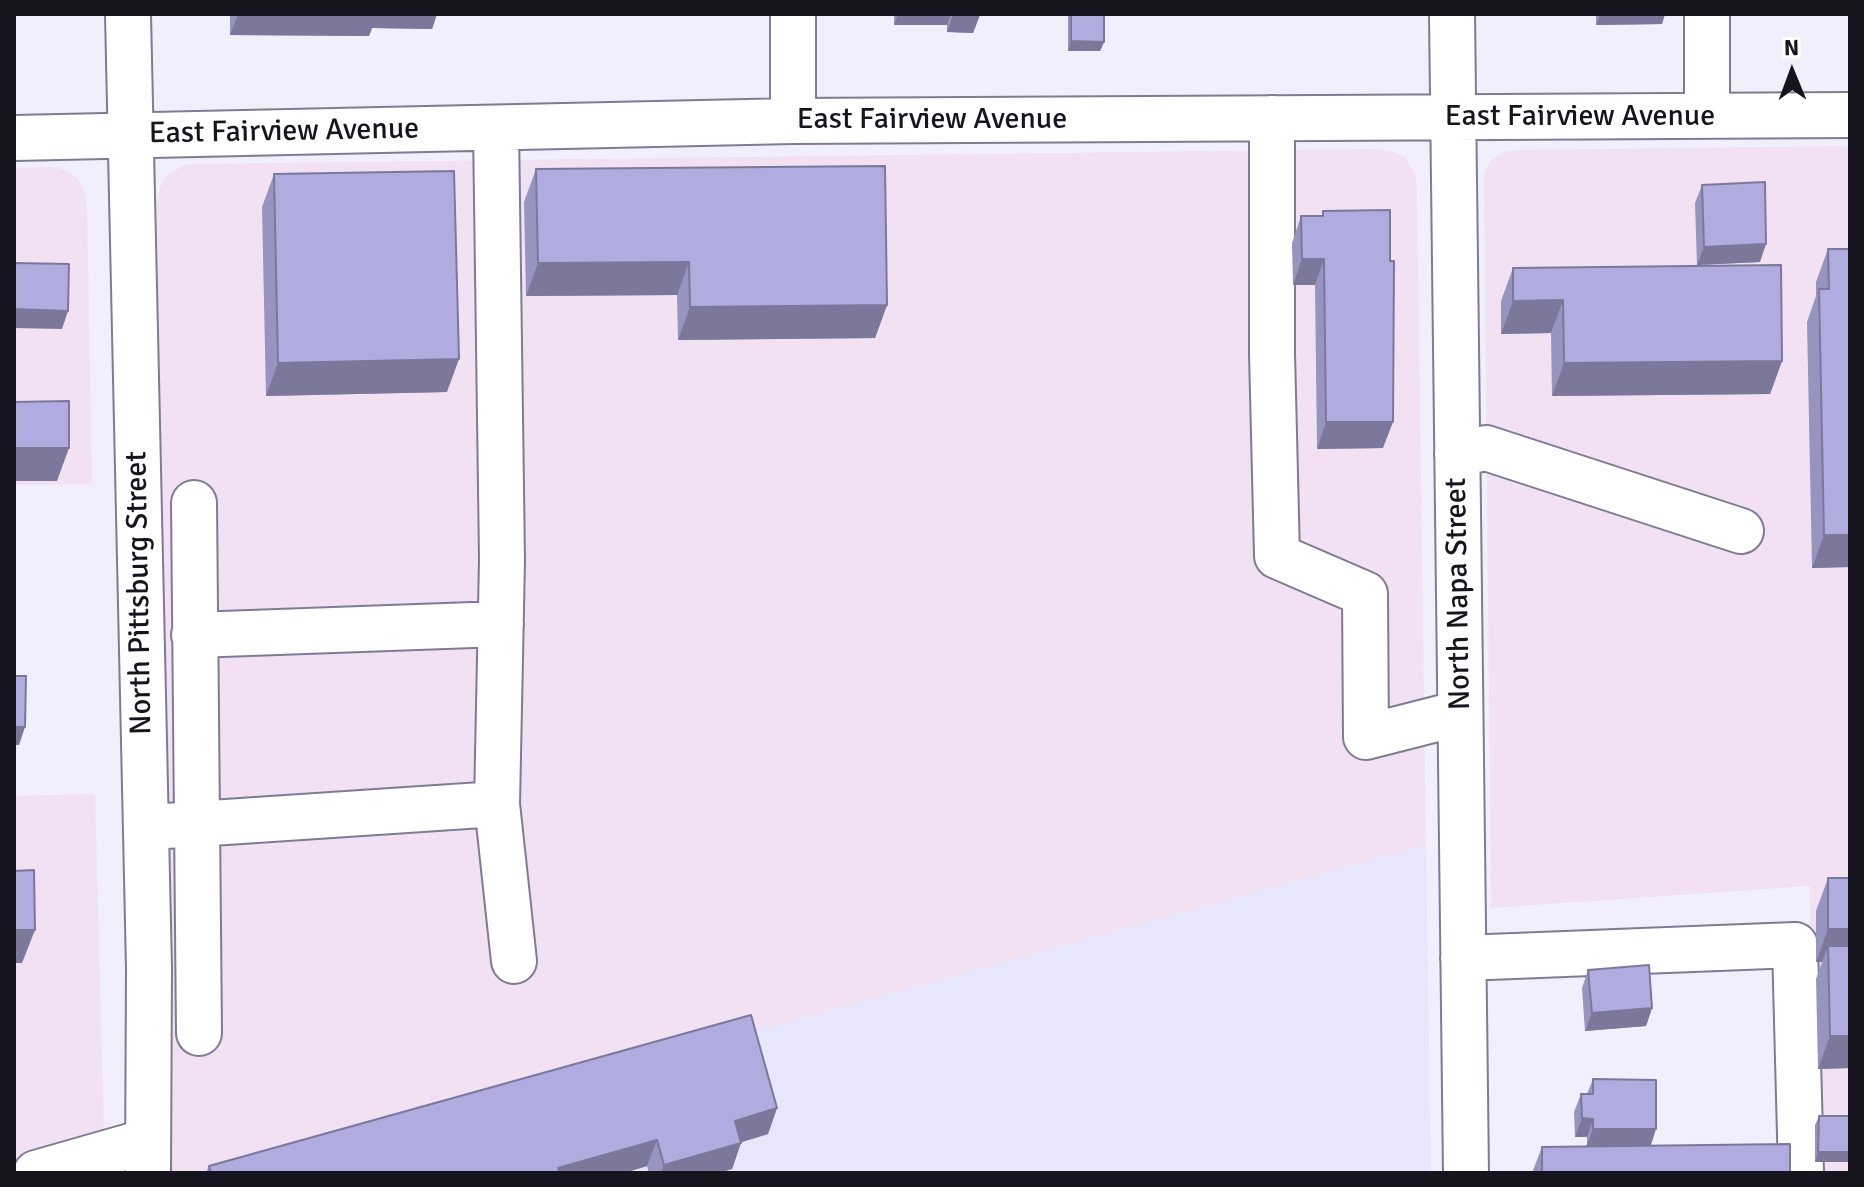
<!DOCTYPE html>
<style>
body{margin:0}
#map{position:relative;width:1864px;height:1187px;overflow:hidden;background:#f0effb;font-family:Signika,sans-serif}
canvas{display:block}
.frame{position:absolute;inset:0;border:16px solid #16141e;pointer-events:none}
.north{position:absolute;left:1752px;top:32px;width:80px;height:80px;-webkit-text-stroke:6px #fff;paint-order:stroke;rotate:359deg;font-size:22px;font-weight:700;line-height:32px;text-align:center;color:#16141e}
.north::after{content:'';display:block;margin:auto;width:28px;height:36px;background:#16141e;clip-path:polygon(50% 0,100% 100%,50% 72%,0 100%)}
</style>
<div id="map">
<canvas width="1864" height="1187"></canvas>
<div class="frame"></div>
<div class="north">N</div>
</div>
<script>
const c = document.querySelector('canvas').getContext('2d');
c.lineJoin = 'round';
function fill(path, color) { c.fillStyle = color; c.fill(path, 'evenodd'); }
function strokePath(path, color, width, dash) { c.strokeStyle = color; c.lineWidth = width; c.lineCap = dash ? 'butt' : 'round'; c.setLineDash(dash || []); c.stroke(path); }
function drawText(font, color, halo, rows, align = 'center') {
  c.font = font + ' Signika,sans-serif'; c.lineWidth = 6; c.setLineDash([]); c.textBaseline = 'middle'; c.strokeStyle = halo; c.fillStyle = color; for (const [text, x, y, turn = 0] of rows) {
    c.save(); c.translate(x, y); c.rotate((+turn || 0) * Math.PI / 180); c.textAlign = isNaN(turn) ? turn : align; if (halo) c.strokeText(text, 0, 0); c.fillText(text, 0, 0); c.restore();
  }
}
fill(new Path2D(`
 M 1850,146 L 1850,1173 L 1494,1173 L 1811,1166 L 1810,886 L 1491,908 L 1484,172 L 1491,161 L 1503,152 L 1521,150 Z
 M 1369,149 L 1393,151 L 1405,158 L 1415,173 L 1417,189 L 1426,845 L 245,1173 L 161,1173 L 167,1105 L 157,202 L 160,187 L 168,175 L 184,165 L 196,164 Z
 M 52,167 L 66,170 L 78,179 L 85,194 L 87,206 L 92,484 L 14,485 L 14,168 Z
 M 95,794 L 105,1173 L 14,1173 L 14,796 Z`), '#f1e1f3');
fill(new Path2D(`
 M 1426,845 L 1431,1173 L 245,1173 Z`), '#e8e6fc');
const minor = new Path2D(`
 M 128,14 L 149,968 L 148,1173
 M 793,14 L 793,121
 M 1452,14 L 1466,1173
 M 1707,116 L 1707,14
 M 1272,118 L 1272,353 L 1277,556 L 1365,594 L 1366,737 L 1460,713
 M 496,128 L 502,560 L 497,804
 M 14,138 L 793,121 L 1850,115
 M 1457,454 L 1486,448 L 1741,531
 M 194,503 L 199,1033
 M 194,635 L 501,624
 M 166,826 L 497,804 L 514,961
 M 1463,958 L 1795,945 L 1801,1173
 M 36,1173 L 148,1141`);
strokePath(minor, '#7e7b95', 48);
strokePath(minor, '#fff', 44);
fill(new Path2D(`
 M 230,14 L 437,14 L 432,29 L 372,28 L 369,36 L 230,35 Z
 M 894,14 L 980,14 L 973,33 L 947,32 L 947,25 L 894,25 Z
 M 1068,14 L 1104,14 L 1104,42 L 1100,51 L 1068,51 Z
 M 1596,14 L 1665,14 L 1662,24 L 1596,25 Z
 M 536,169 L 887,305 L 875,338 L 678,340 L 677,295 L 526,296 L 524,202 Z
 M 274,174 L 447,392 L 266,396 L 262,207 Z
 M 1702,185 L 1760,262 L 1697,265 L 1695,203 Z
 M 1323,211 L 1383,448 L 1317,449 L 1315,285 L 1293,285 L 1292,243 L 1301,216 L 1322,216 Z
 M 1828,249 L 1850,567 L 1812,568 L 1807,322 L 1816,296 L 1816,282 Z
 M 1513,268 L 1782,361 L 1770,394 L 1552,396 L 1551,333 L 1501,334 L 1501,301 Z
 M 1828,878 L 1850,1068 L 1818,1069 L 1816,979 L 1822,962 L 1816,962 L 1816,911 Z
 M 1588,970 L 1652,1008 L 1646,1026 L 1585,1031 L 1582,988 Z
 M 1593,1079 L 1650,1145 L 1790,1173 L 1532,1173 L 1542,1147 L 1587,1146 L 1587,1137 L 1575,1137 L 1574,1112 L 1581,1094 L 1587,1094 Z
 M 777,1108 L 768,1134 L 741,1142 L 732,1169 L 718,1173 L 649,1173 L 647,1166 L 624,1173 L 206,1173 L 209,1166 Z
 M 1819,1116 L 1850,1116 L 1850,1162 L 1815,1162 L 1815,1125 Z`), '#9794c0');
fill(new Path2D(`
 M 238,14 L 437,14 L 432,29 L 372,28 L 369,36 L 230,35 Z
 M 898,14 L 951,14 L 947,25 L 894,25 Z
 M 953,14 L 980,15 L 973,33 L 947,32 Z
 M 1600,14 L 1665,14 L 1662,24 L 1596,25 Z
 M 1071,41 L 1104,42 L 1100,51 L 1068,51 Z
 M 1766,244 L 1760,262 L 1697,265 L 1704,247 Z
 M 1302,259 L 1324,259 L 1315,285 L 1293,285 Z
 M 689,262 L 677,295 L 526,296 L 538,263 Z
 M 1563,300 L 1551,333 L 1501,334 L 1513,301 Z
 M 887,305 L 875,338 L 678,340 L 690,307 Z
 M 14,309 L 68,311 L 62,329 L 14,328 Z
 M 459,359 L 447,392 L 266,396 L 278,363 Z
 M 1782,361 L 1770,394 L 1552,396 L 1564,363 Z
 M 1326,422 L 1393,422 L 1383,448 L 1317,449 Z
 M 14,448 L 69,448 L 57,481 L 14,481 Z
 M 1824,535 L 1850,535 L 1850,567 L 1812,568 Z
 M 14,727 L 25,727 L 19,745 L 14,745 Z
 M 1828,929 L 1850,929 L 1850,962 L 1828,946 L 1822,962 L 1816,962 Z
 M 14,930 L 35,930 L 22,963 L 14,963 Z
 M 1652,1008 L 1646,1026 L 1585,1031 L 1592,1013 Z
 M 1830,1036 L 1850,1036 L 1850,1068 L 1818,1069 Z
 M 777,1108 L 768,1134 L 726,1147 L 735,1121 Z
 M 1582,1118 L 1593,1119 L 1587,1137 L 1575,1137 Z
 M 1593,1129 L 1656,1129 L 1650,1148 L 1586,1147 Z
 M 657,1140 L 647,1166 L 624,1173 L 557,1173 L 558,1168 Z
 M 741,1143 L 732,1169 L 718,1173 L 661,1173 L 664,1165 Z
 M 1818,1152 L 1850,1152 L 1850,1162 L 1815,1162 Z`), '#7b789c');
const building = new Path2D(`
 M 1071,14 L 1104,14 L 1104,42 L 1071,41 Z
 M 885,166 L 887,305 L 690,307 L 689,262 L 538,263 L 536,169 Z
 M 454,171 L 459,359 L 278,363 L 274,174 Z
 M 1765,182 L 1766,244 L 1704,247 L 1702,185 Z
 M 1390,210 L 1390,261 L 1394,261 L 1393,422 L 1326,422 L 1324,259 L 1302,259 L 1301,216 L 1323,216 L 1323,211 Z
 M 1828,249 L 1850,249 L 1850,535 L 1824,535 L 1819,289 L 1829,289 Z
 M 14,263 L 69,264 L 68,311 L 14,309 Z
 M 1781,265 L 1782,361 L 1564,363 L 1563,300 L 1513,301 L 1513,268 Z
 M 69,401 L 69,448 L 14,448 L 14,402 Z
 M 14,676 L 26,676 L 25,727 L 14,727 Z
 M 34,870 L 35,930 L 14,930 L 14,871 Z
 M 1828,878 L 1850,878 L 1850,929 L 1828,929 Z
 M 1828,946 L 1850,946 L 1850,1036 L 1830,1036 Z
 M 1649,965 L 1652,1008 L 1592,1013 L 1588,970 Z
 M 751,1015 L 777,1108 L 735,1121 L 741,1143 L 664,1165 L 657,1140 L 558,1168 L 560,1173 L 211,1173 L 209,1166 Z
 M 1593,1079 L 1656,1080 L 1656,1129 L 1593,1129 L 1593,1119 L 1582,1118 L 1581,1094 L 1593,1094 Z
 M 1819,1116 L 1850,1116 L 1850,1152 L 1818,1152 Z
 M 1790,1144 L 1790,1173 L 1542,1173 L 1542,1147 Z`);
fill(building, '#b0acdf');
strokePath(building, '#7b789c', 2);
drawText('30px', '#16141e', '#fff', [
 ["East Fairview Avenue",1580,117],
 ["East Fairview Avenue",932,120],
 ["East Fairview Avenue",284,132,-1],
 ["North Pittsburg Street",140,593,-91],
 ["North Napa Street",1459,594,-91]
]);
</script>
